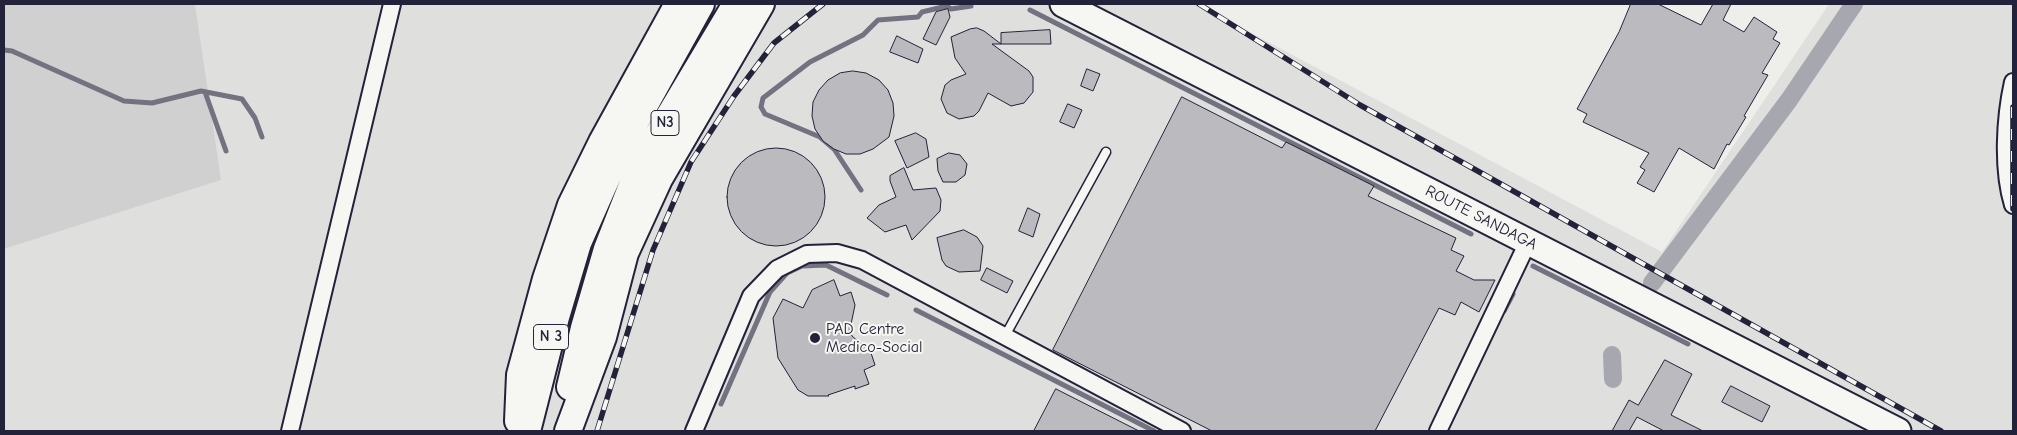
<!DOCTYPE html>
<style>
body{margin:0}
#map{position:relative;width:2017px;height:435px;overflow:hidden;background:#eeeeeb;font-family:"Comic Neue",sans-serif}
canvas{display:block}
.frame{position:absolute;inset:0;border:5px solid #22223b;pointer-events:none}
</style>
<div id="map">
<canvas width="2017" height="435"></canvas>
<div class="frame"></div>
</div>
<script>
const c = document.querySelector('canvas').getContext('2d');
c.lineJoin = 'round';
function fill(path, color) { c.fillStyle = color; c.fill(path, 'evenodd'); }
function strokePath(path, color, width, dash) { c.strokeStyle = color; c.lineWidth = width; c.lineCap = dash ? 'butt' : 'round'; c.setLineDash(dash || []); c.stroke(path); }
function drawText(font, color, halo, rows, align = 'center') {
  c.font = font + ' "Comic Neue",sans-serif'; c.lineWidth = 4; c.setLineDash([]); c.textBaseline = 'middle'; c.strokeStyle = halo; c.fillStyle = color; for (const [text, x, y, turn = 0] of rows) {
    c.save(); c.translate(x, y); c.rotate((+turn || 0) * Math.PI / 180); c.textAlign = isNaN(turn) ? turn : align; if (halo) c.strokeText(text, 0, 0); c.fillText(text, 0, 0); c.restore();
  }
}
fill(new Path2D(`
 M 195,4 L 1197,4 L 1662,252 L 1829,4 L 2013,4 L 2013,431 L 4,431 L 4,249 L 220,180 Z`), '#dfdfde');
fill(new Path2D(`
 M 4,4 L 195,4 L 221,180 L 4,249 Z`), '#d0d0d1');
strokePath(new Path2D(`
 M 1030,10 L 1471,234
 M 4,50 L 12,51 L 124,101 L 152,103 L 201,91 L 242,99 L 255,118 L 262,137
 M 205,92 L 226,151
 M 861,190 L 834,149 L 820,137 L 765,114 L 761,107 L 763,98 L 810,62 L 863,35 L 878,20 L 918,17 L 922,12 L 947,6 L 951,9 L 971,6
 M 1533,266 L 1688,344
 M 916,310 L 1154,431
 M 1504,311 L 1513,294
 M 721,404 L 770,292 L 787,273 L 802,266 L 826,265 L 887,295`), '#727281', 5);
strokePath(new Path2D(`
 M 1652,283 L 1789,100 L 1854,4
 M 1612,355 L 1613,379`), '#a7a7af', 18);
const building = new Path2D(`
 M 1631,4 L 1658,4 L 1701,25 L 1713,4 L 1731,4 L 1723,20 L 1744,32 L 1754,17 L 1777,32 L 1773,39 L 1780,43 L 1762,73 L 1768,75 L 1744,116 L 1746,117 L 1729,145 L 1727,144 L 1714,169 L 1679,148 L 1654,192 L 1637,183 L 1645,170 L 1640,167 L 1649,153 L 1583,122 L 1587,114 L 1577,109 L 1619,32 Z
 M 948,9 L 950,17 L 936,45 L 923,39 L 936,12 Z
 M 977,28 L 984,31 L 1001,44 L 992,44 L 1029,71 L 1033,77 L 1033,92 L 1024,103 L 1011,106 L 988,93 L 979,111 L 974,116 L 959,119 L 947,113 L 941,99 L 945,85 L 951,80 L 966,74 L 955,58 L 951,37 L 970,29 Z
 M 1050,30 L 1051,44 L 1001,44 L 1001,33 Z
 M 897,36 L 923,49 L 918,63 L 890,52 Z
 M 1087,69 L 1100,74 L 1093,91 L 1081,86 Z
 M 853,71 L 866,73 L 879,80 L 888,90 L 893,103 L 894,116 L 889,137 L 873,149 L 860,154 L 846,154 L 834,149 L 823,141 L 815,129 L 812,116 L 813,102 L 819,90 L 828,80 L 840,73 Z
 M 1182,97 L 1282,148 L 1286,142 L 1374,186 L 1368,196 L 1456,238 L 1451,250 L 1464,256 L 1456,271 L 1474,280 L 1495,280 L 1479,312 L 1461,302 L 1455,315 L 1439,308 L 1375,431 L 1212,431 L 1053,350 Z
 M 1068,104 L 1082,110 L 1074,128 L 1060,122 Z
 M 916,133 L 926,139 L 929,157 L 907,168 L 895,141 Z
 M727 197a49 49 0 1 1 98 0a49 49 0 1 1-98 0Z
 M 949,153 L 960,155 L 967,164 L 965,175 L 956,182 L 943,182 L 938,171 L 937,159 Z
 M 904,168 L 913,190 L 936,188 L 941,200 L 940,211 L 912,240 L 906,225 L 885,232 L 867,218 L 879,205 L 896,197 L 890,181 L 890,176 Z
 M 1028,208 L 1040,214 L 1033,237 L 1019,231 Z
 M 964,230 L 977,237 L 983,246 L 980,271 L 959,272 L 946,266 L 942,260 L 937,238 Z
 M 987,268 L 1013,281 L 1007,293 L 981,280 Z
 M 834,280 L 840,296 L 851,292 L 855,305 L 850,329 L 852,336 L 871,353 L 875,365 L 864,370 L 869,384 L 855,389 L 855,386 L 828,395 L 829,396 L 808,396 L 798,390 L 778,358 L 773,318 L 783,299 L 803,308 L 812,290 Z
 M 1665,360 L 1692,374 L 1671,415 L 1703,431 L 1664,431 L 1637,417 L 1629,431 L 1612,431 L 1629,400 L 1638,405 Z
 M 1731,386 L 1770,406 L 1762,422 L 1722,402 Z
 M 1056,389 L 1139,431 L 1034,431 Z`);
fill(building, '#bbbbbf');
strokePath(building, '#22223b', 1);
const service = new Path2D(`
 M 1005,336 L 1106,152`);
const minor = new Path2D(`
 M 2013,82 C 2005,118 2002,169 2013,205
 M 290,431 L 392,4
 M 694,431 L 751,296 L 777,269 L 807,254 L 837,253 L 862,260 L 1182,431
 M 1438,431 L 1528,242`);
const primary = new Path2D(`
 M 1063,4 L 1898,431`);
const trunk = new Path2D(`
 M 570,387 L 584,328 L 607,249 L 640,165 L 736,4
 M 518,421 L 520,375 L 546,279 L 571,205 L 602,142 L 678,4
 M 527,431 L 556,317 L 578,243 L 617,155 L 701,4
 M 568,431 L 603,337 L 625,253 L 659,179 L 761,4`);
strokePath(service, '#22223b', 11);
strokePath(minor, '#22223b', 20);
strokePath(primary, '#22223b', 29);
strokePath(trunk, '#22223b', 30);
strokePath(service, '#f6f6f2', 8);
strokePath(minor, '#f6f6f2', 16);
strokePath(primary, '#f6f6f2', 25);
strokePath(trunk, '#f6f6f2', 26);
const rail = new Path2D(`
 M 1199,4 L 1360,105 L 1941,431
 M 2013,107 L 2013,209
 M 597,431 L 653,250 L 691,162 L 734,96 L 774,43 L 823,4`);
strokePath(rail, '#22223b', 5.5);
strokePath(rail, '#f6f6f2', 4, [11]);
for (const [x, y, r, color] of [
 [815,338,6,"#22223b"]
]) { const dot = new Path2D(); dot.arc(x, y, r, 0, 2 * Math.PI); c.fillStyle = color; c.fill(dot); strokePath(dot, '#f6f6f2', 2); }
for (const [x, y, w] of [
 [665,123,28],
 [551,337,35]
]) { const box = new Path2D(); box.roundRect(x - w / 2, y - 12.5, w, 25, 4); c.fillStyle = '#f6f6f2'; c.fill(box); strokePath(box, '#22223b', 1); }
drawText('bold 15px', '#22223b', null, [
 ["N3",665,123],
 ["N 3",551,337]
]);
drawText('16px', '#22223b', '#f6f6f2', [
 ["ROUTE SANDAGA",1481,218,27]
]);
drawText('16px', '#22223b', '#f6f6f2', [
 ["PAD Centre",826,329],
 ["Medico-Social",826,347]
], 'left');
</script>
